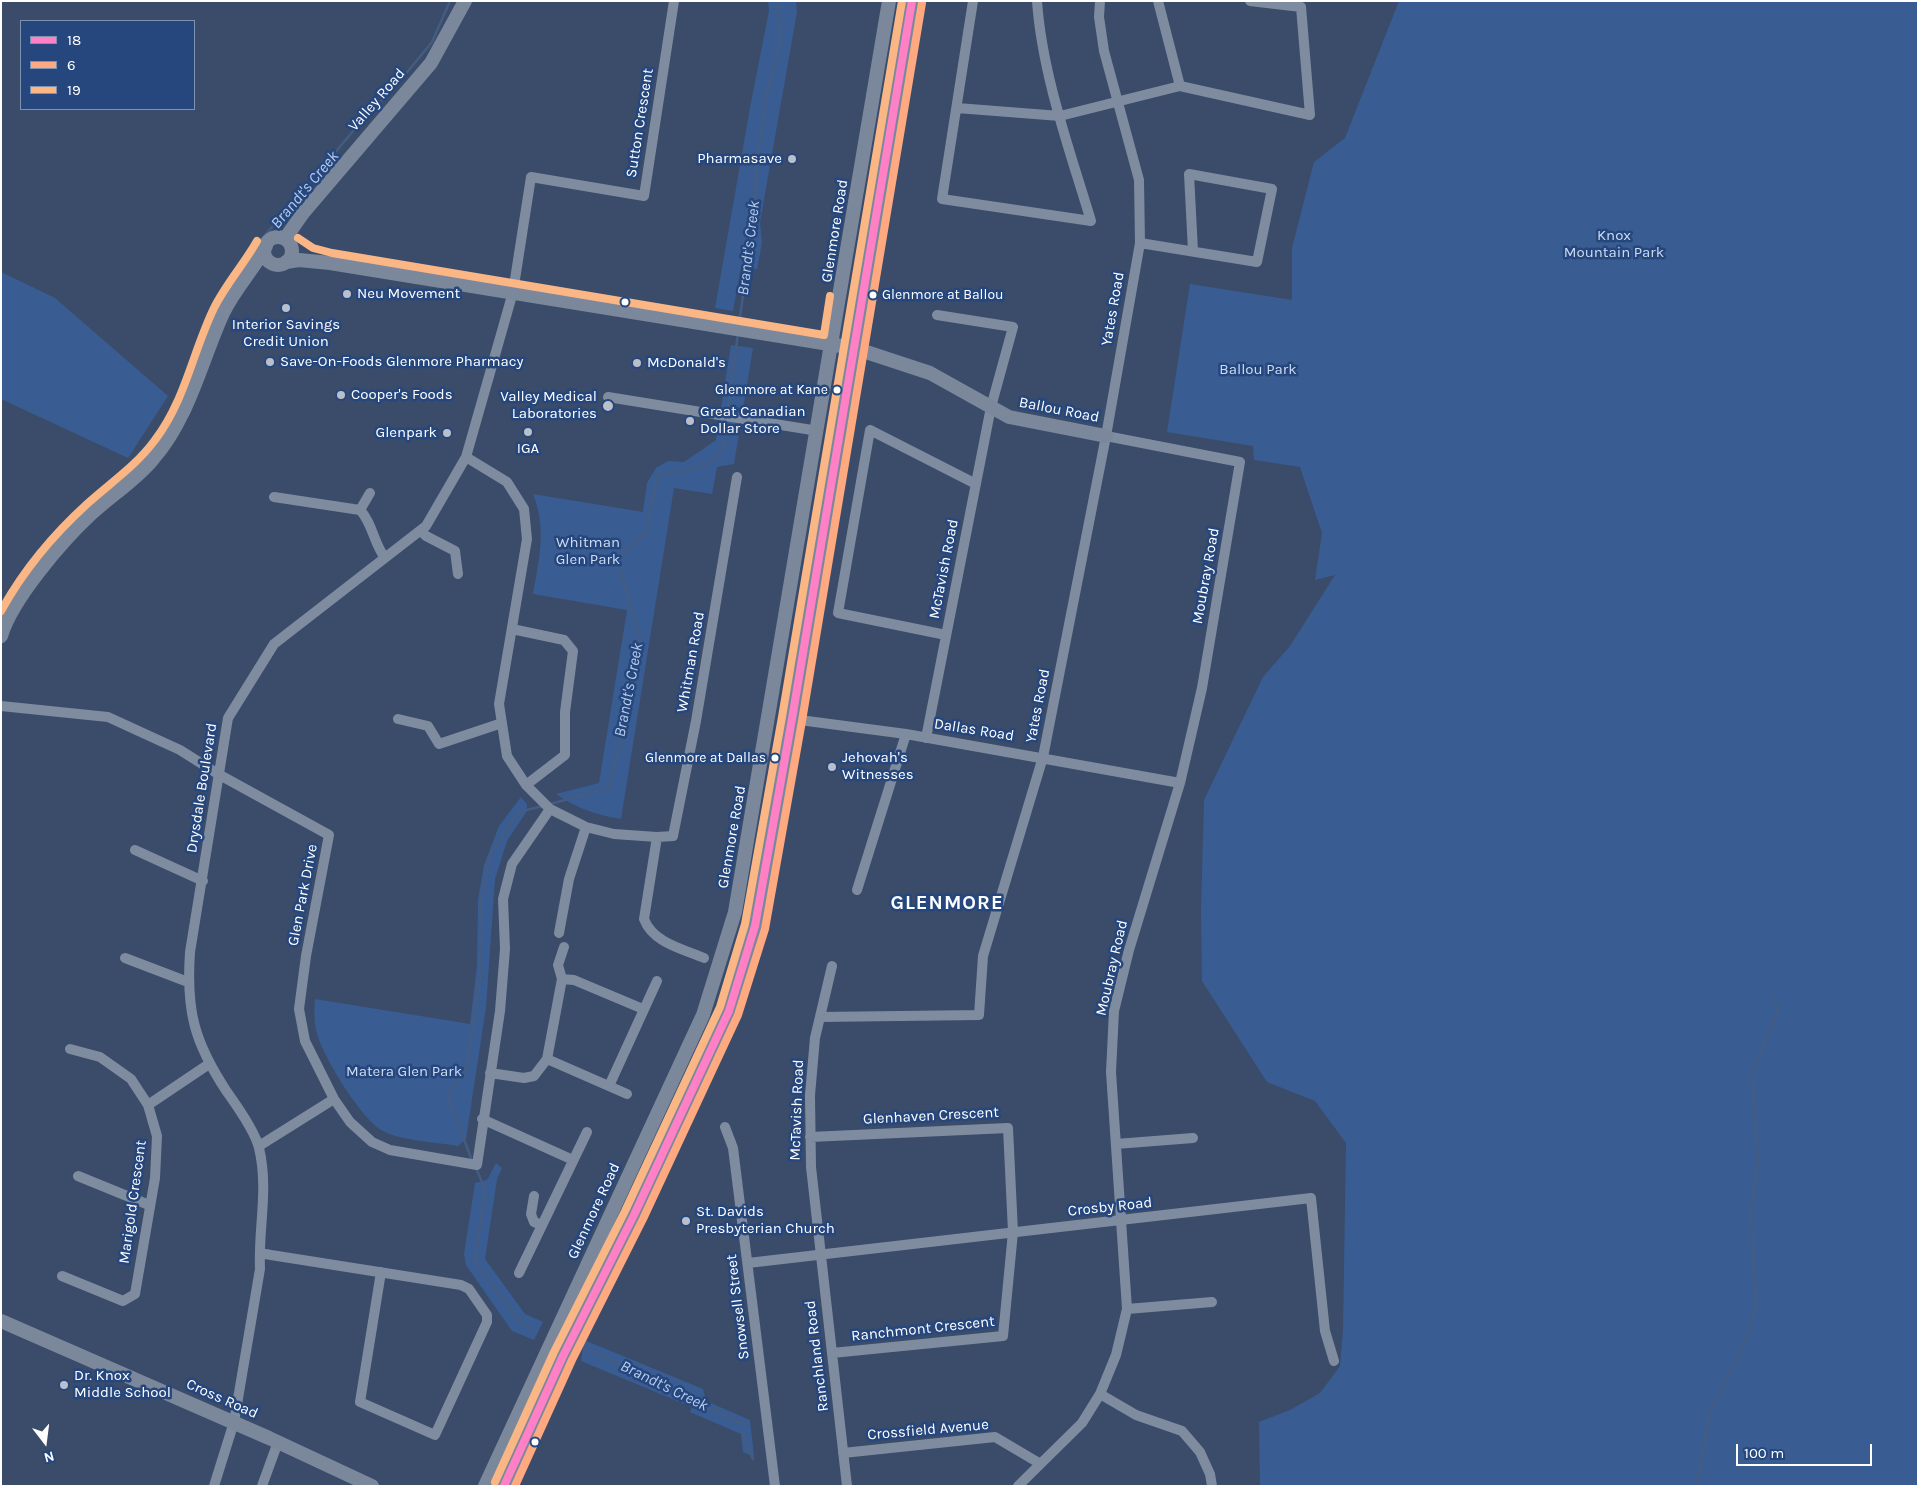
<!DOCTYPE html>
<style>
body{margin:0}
#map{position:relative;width:1919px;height:1487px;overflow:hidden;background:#3a4c69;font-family:Karla,sans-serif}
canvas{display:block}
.frame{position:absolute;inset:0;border:2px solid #fff;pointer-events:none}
.legend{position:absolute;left:20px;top:20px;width:175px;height:90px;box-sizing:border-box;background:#26477d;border:1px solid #7d91b1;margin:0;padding:6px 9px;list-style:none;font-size:15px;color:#fff}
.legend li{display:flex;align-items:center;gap:10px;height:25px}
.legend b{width:25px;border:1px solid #7d91b1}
.north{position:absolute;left:20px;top:1417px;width:50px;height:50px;-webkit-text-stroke:4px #26477d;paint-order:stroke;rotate:165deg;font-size:14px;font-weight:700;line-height:20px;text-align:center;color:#fff}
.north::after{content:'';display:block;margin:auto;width:18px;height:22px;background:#fff;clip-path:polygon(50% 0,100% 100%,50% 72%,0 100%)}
.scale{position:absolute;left:1736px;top:1444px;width:136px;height:22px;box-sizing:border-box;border:2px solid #fff;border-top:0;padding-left:6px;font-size:15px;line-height:18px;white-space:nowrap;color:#fff;-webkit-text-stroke:4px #26477d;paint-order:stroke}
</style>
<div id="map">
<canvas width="1919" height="1487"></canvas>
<div class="frame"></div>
<ul class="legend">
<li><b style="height:6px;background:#ff80c5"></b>18</li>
<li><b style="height:6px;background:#ffa980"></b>6</li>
<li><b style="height:6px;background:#fab685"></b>19</li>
</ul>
<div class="north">N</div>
<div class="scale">100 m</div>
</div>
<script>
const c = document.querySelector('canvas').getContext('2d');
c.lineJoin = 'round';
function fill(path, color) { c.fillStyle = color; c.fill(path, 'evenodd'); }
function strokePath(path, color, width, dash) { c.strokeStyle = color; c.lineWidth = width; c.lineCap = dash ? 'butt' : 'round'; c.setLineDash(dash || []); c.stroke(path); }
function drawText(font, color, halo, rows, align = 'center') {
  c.font = font + ' Karla,sans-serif'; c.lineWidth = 5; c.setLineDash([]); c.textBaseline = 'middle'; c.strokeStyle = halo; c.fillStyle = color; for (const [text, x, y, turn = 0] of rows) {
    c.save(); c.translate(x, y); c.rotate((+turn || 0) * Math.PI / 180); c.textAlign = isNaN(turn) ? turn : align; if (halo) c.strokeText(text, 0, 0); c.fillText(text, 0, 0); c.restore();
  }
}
fill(new Path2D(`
 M 768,1 L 796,1 L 797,12 L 760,222 L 762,243 L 757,269 L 741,267 L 733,311 L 715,308 L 751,102 L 769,11 Z
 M 1399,1 L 1918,1 L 1918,1486 L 1260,1486 L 1259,1422 L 1290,1410 L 1320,1393 L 1340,1366 L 1343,1330 L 1346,1143 L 1315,1101 L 1267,1082 L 1202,981 L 1201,911 L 1204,800 L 1263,677 L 1290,646 L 1335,575 L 1315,580 L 1322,533 L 1300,467 L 1254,460 L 1253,446 L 1167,432 L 1190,284 L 1292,300 L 1292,248 L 1314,162 L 1345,138 Z
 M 1,272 L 55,298 L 168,396 L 128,458 L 1,399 Z
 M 731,345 L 753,348 L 734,464 L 717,467 L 712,494 L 674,488 L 621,819 C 596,815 576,808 556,794 L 599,783 L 627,610 L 533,594 C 539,560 547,528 533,494 L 643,512 L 647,483 L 656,468 L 668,461 L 684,462 L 716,440 Z
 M 521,797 L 527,804 L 527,811 L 507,841 L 495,879 L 486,1007 L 466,1139 L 458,1146 C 437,1142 401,1141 383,1131 C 361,1119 324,1058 317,1034 C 314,1022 314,1011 315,999 L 470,1024 L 477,966 L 478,900 L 484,865 L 499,826 Z
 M 496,1163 L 502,1168 L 497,1179 L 485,1259 L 525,1314 L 543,1322 L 534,1340 L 512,1331 L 466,1265 L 464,1254 L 475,1183 L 487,1180 Z
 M 584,1340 L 703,1389 L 706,1401 L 750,1420 L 754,1457 L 743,1452 L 741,1434 L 690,1412 L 692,1407 L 581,1361 Z`), '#395d93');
strokePath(new Path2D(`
 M 404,76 L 432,42 L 450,1
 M 368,115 L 398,83
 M 739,325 L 755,205 L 756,165 L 768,88 L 781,41 L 777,1
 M 728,414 L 738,333
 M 133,463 L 170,416 L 192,368 L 218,295 L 261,240 L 360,123
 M 98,499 L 121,477
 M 32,566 L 60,536
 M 1,615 L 23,577
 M 550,804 L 609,788 L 625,724 L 640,638 L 617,559 L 646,532 L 658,475 L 705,466 L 723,449 L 727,420
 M 472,1161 L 448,1095 L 466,1070 L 480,978 L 481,901 L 491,853 L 519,812 L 543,806
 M 476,1168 L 485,1189 L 475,1262 L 520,1322 L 534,1331
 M 585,1348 L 743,1424
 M 743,1433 L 753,1459
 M 1697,1486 L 1710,1412 L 1748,1336 L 1756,1306 L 1751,1210 L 1758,1163 L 1752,1073 L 1777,1012 L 1775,1001`), '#455c82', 2.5);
strokePath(new Path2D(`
 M 973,1 L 942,199 L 1091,221 C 1070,151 1042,74 1037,1
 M 1158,1 L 1180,86
 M 957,108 L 1060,116 L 1180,86 L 1310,115 L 1301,7 L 1250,1
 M 1140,243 L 1257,262 L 1272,189 L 1189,174 L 1193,251
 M 608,397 L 818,431
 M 466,457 L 507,482 L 524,509 L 527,539 L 499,704 L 507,756 L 526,785 L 550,809 L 586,827 L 614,834 L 657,837 L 673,836 L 696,721 L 737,477
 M 274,497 L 360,510 C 372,522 374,544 385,558
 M 360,510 L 370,493
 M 421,531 L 426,536 L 455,551 L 458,574
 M 512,629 L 564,640 L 573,651 L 565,712 L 565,755 L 526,785
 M 946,635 L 838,613 L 870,430 L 976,484
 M 1,706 L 108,717 L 180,750 L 218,774 L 329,835 L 306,956 L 299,1009 L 305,1041 L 334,1099 L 350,1122 L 372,1142 L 390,1150 L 477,1165 L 500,1011 L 505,949 L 503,899 L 512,864 L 550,809
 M 398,719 L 428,726 L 439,744 L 502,723
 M 792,719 L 906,734 L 1180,783
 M 926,738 L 991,407 L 1013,327 L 937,315
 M 657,837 L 644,919 C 653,943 683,949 704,958
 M 135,850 L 203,881
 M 857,890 L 906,734
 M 559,933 L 569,879 L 586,827
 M 564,947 L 558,965 L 562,979 L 574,980 L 643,1009
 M 125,958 L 188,982
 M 832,966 L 815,1038 L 810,1095 L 811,1167 L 847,1486
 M 562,979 L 547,1059 L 627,1094
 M 820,1017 L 979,1015 L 983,956 L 1043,757 L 1106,436 L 1140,243 L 1139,180 L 1104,51 L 1099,17 L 1100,1
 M 490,1073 L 524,1078 L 534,1076 L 547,1059
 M 609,1086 L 657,981
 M 148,1105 L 209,1064
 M 482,1119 L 573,1160
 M 725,1127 L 733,1148 L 775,1486
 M 810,1137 L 1008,1128 L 1013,1232 L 1003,1336 L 832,1353
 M 1116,1144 L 1193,1138
 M 259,1146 L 334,1099
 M 78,1176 L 149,1205
 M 534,1196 L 531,1214 L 534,1222 L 542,1225
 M 260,1253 L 271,1255 L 461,1285 L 469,1289 L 487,1315 L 487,1322 L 435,1435 L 360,1402 L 381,1272
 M 748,1263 L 1311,1198 L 1325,1331 L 1334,1361
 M 519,1273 L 587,1132
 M 62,1276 L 123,1301 L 135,1294 L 155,1178 L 157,1136 L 148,1105 L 131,1079 L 100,1057 L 70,1049
 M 1127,1309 L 1212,1302
 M 1100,1394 L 1136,1415 L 1182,1431 L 1200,1452 L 1210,1474 L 1212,1486
 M 843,1453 L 995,1437 L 1039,1463
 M 214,1486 L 234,1422 L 260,1269 C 258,1228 269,1190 259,1148 C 255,1131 237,1106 227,1092 C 194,1042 186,1011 190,952 L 228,718 L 274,644 L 426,526 L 466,457 L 513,292 L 531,177 L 644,196 L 674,1
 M 262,1486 L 278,1442
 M 1018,1486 L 1082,1423 L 1100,1394 L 1116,1355 L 1127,1309 L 1111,1072 L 1114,1011 L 1129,950 L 1180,783 L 1202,688 L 1240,462 L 1106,436`), '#7f8ca0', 10);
strokePath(new Path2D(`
 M264 251a14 14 0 1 1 28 0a14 14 0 1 1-28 0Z
 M 289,242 L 289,233 L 303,213 L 431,63 L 465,1
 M 286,262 L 299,260 L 330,263 L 854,348 L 930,373 L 1009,417 L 1106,436
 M 1,636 C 12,599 62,541 91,514 C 111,495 135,481 153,459 C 189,418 201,361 223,313 C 235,288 254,269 266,246
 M 1,1321 L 269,1438 L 372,1486
 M 485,1486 L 703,1015 L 735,912 L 889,1
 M 504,1486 L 563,1356 L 634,1215 L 729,1011 L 755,926 L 792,719 L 912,1`), '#7b889b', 14);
strokePath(new Path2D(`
 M 504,1486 L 563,1356 L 634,1215 L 729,1011 L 755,926 L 792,719 L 912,1`), '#ff80c5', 8);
strokePath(new Path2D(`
 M 515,1486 L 572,1360 L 643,1219 L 738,1015 L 765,929 L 802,721 L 922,3`), '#ffa980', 8);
strokePath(new Path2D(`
 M 298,238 L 313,248 L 332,253 L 824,335 L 830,296
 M 1,611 C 23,571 53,535 87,504 C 110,483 136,466 155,440 C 185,401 193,351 214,308 C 226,284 244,264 257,241
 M 495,1482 L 554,1352 L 625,1211 L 720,1007 L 745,924 L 782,717 L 902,1`), '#fab685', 8);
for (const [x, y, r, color] of [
 [792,159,5,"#bac0ca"],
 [347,294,5,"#bac0ca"],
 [873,295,4.5,"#fff"],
 [625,302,4.5,"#fff"],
 [286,308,5,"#bac0ca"],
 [270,362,5,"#bac0ca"],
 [637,363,5,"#bac0ca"],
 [837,390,4.5,"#fff"],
 [341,395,5,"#bac0ca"],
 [608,406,6,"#bac0ca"],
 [690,421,5,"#bac0ca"],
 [528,432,5,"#bac0ca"],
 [447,433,5,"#bac0ca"],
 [775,758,4.5,"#fff"],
 [832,767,5,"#bac0ca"],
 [686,1221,5,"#bac0ca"],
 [64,1385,5,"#bac0ca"],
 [535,1442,4.5,"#fff"]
]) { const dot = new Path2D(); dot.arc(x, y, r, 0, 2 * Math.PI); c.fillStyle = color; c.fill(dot); strokePath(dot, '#26477d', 2); }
drawText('14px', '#fff', '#26477d', [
 ["Glenmore at Ballou",882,295,"left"],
 ["Glenmore at Kane",828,390],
 ["Glenmore at Dallas",766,758]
], 'right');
drawText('15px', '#fff', '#26477d', [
 ["Valley Road",377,100,-49],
 ["Sutton Crescent",640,123,-81],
 ["Glenmore Road",835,231,-81],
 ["Yates Road",1113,309,-80],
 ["Ballou Road",1059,410,11],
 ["McTavish Road",944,569,-79],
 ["Moubray Road",1206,576,-80],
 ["Whitman Road",691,662,-80],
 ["Yates Road",1038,706,-79],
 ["Dallas Road",974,730,9],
 ["Drysdale Boulevard",202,788,-81],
 ["Glenmore Road",732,837,-80],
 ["Glen Park Drive",303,895,-79],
 ["Moubray Road",1112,968,-77],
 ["McTavish Road",797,1110,-88],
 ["Glenhaven Crescent",931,1116,-3],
 ["Marigold Crescent",133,1202,-82],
 ["Crosby Road",1110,1207,-6],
 ["Glenmore Road",594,1211,-65],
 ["Snowsell Street",738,1307,-97],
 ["Ranchmont Crescent",923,1329,-6],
 ["Ranchland Road",817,1356,-97],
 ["Cross Road",222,1399,24],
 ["Crossfield Avenue",928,1430,-5]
]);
drawText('15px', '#fff', '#26477d', [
 ["Pharmasave",782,159,"right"],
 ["Neu Movement",357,294],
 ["Interior Savings",286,325,"center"],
 ["Credit Union",286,342,"center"],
 ["Save-On-Foods Glenmore Pharmacy",280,362],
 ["McDonald's",647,363],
 ["Cooper's Foods",351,395],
 ["Valley Medical",597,397,"right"],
 ["Laboratories",597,414,"right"],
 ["Great Canadian",700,412],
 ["Dollar Store",700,429],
 ["Glenpark",437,433,"right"],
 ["IGA",528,449,"center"],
 ["Jehovah's",842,758],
 ["Witnesses",842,775],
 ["St. Davids",696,1212],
 ["Presbyterian Church",696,1229],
 ["Dr. Knox",74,1376],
 ["Middle School",74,1393]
], 'left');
drawText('15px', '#cdddf4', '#26477d', [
 ["Knox",1614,236],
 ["Mountain Park",1614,253],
 ["Ballou Park",1258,370],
 ["Whitman",588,543],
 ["Glen Park",588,560],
 ["Matera Glen Park",404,1072]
]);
drawText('italic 16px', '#b6cced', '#26477d', [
 ["Brandt's Creek",305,190,-50],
 ["Brandt's Creek",749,248,-83],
 ["Brandt's Creek",629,690,-79],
 ["Brandt's Creek",664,1386,26]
]);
c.letterSpacing = '1px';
drawText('bold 20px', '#fff', '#26477d', [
 ["GLENMORE",947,903]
]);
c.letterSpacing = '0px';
</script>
